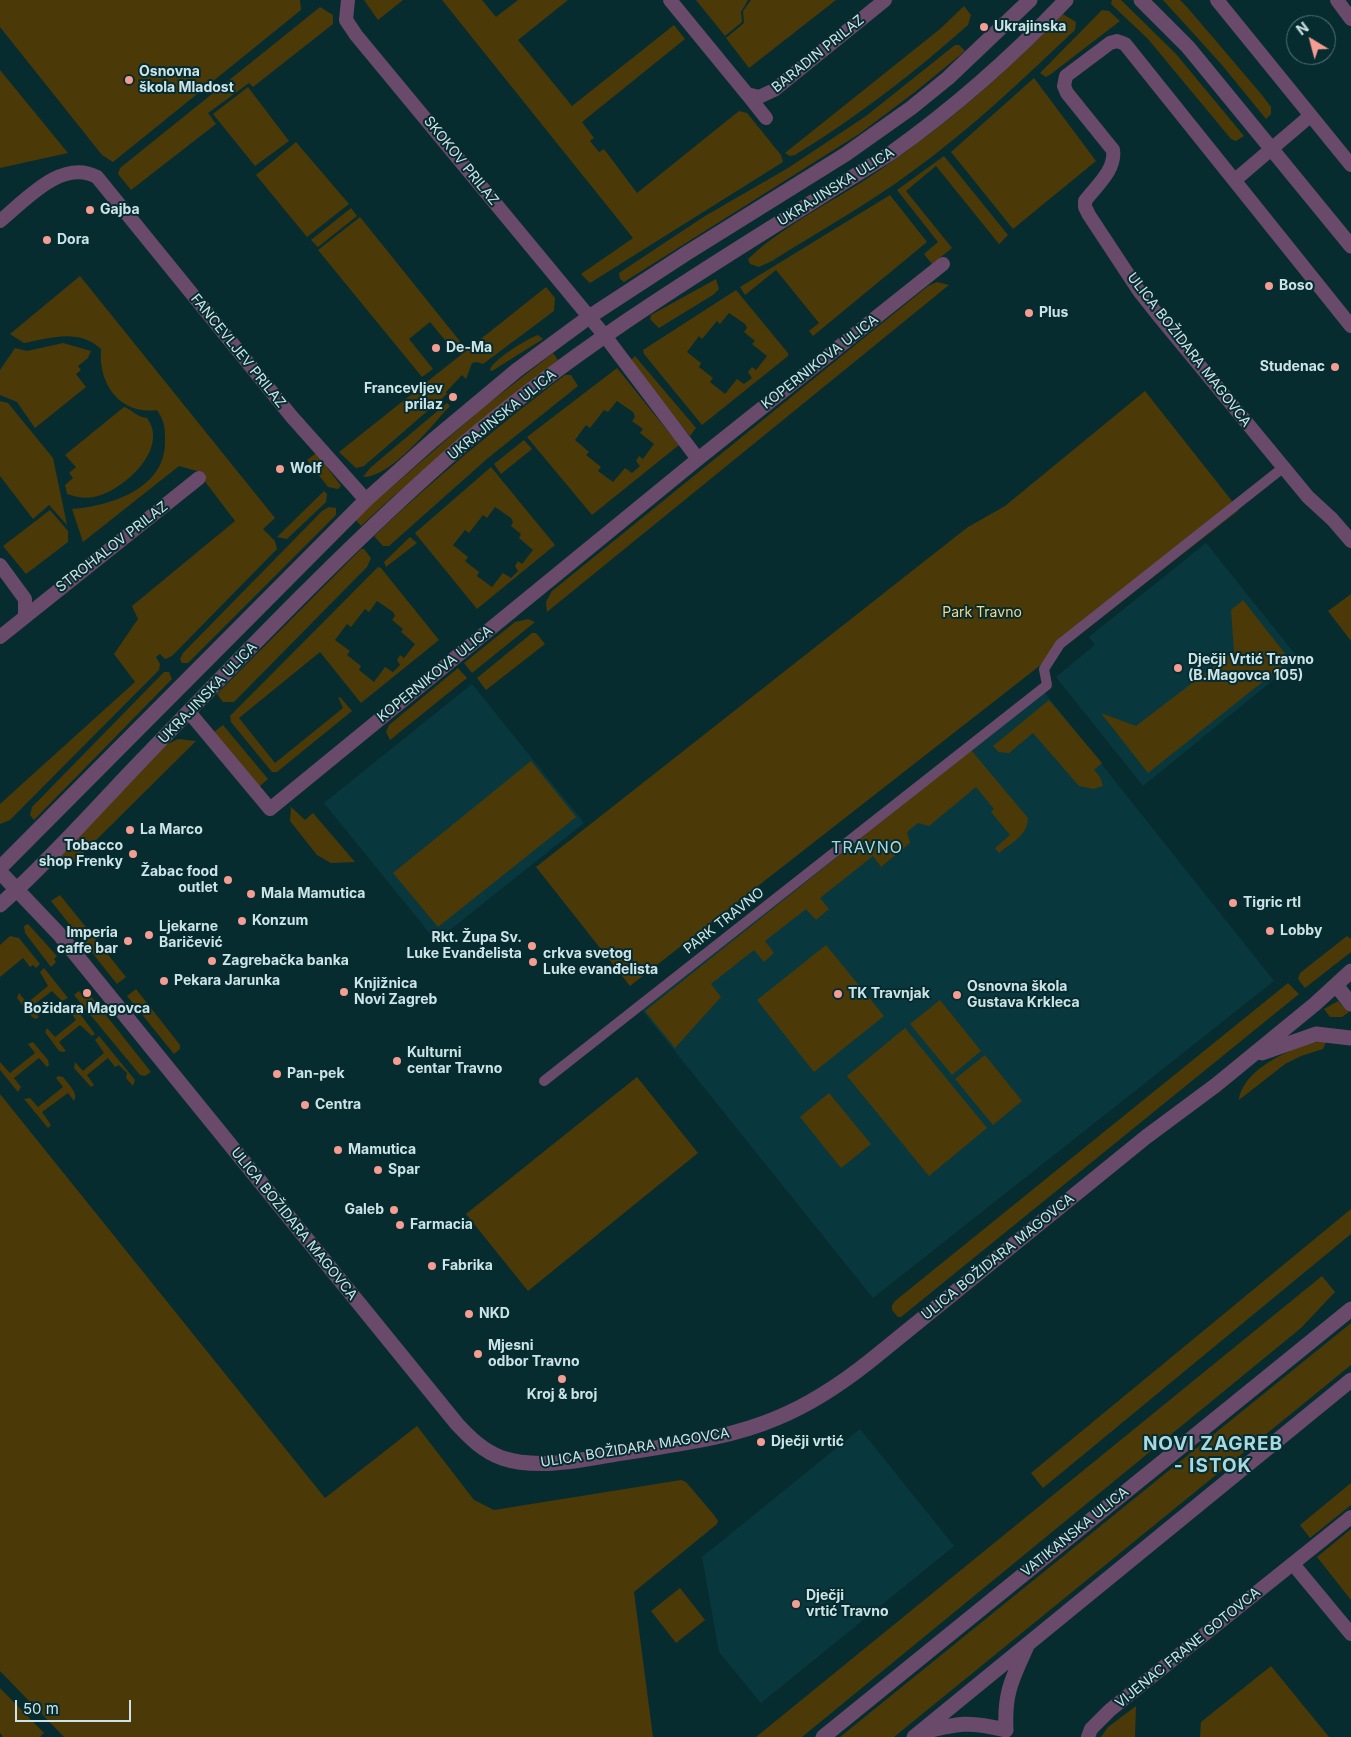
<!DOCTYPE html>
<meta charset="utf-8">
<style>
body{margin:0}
#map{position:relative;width:1351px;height:1737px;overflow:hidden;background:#072c30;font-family:Inter,sans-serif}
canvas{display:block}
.north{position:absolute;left:1286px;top:15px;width:50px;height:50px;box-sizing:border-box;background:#072c30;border:1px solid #567679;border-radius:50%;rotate:323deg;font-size:14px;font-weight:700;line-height:20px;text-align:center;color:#cce4e7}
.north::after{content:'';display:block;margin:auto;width:18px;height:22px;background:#f59c93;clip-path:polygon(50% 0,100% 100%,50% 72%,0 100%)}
.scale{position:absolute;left:15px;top:1700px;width:116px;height:22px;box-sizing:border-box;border:2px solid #cce4e7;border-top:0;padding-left:6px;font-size:15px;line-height:18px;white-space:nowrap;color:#cce4e7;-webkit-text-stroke:4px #072c30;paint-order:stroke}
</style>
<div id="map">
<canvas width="1351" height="1737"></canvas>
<div class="north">N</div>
<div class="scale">50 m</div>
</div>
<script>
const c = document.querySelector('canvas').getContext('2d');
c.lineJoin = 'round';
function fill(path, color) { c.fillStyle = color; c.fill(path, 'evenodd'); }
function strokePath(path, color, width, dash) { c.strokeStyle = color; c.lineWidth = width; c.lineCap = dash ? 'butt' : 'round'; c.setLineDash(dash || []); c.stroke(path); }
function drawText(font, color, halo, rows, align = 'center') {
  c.font = font + ' Inter,sans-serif'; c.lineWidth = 4; c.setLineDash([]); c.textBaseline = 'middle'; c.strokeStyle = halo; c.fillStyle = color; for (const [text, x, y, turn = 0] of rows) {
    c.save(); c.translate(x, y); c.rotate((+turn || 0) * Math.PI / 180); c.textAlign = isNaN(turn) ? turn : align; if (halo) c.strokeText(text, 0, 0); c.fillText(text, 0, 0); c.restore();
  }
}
fill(new Path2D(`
 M 1206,543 L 1299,659 L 1143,786 L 1056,677 L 1095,645 L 1089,637 Z
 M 472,684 L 584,823 L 436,941 L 324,803 Z
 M 1045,693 L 1274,981 L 873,1298 L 641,1009 Z
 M 860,1429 L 954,1546 L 761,1703 L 719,1652 L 702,1557 Z`), '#08383d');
fill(new Path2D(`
 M 0,0 L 300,0 L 301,10 L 113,162 L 102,155 L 0,27 Z
 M 364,0 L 403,0 L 378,20 Z
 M 442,0 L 482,0 L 496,17 L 518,0 L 568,0 L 518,40 L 572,106 L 674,25 L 685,39 L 582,122 L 594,138 L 590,141 L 599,152 L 604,149 L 637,193 L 739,111 L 747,113 L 781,155 L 783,162 L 590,283 L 581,274 L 633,238 Z
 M 696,0 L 748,0 L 741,12 L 742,22 L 725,36 Z
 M 751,0 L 836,0 L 749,68 L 726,38 L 744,23 L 743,11 Z
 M 1112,0 L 1121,0 L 1176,54 L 1244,136 L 1236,141 L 1231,139 L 1148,39 L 1111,4 Z
 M 1163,0 L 1180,0 L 1187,7 L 1262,95 L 1271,107 L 1271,114 L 1266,119 L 1222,65 Z
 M 964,6 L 971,15 L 968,25 C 914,73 857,117 795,155 L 790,156 L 785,153 L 940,29 Z
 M 320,7 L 333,15 L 333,24 L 253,87 L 249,83 L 208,113 L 216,124 L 131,190 L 118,174 L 120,168 Z
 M 1102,10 L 1109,11 L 1120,21 L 1051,74 L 1046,77 L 1040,73 Z
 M 1063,14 L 1076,22 L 1075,30 C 1023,79 972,128 914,170 C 869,204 819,231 772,261 L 759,267 L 750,264 L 748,259 C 786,223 837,200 880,170 C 946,125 1007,72 1063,14 Z
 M 955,45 L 959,45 L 965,51 L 915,92 L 859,134 L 624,282 L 620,279 L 619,273 L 705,216 L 788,168 L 866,116 Z
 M 0,70 L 68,153 L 0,168 Z
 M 1034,78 L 1096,161 L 1013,229 L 951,152 Z
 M 248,87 L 289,141 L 255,166 L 213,114 Z
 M 296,142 L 349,204 L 307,237 L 256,175 Z
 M 944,156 L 1008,235 L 999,244 L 936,166 L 906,191 L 952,248 L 932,264 L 924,254 L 938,242 L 897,190 Z
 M 890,195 L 927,242 L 813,336 L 809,331 L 819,323 L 776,270 L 745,295 L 740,287 Z
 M 351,208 L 357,216 L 318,247 L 311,240 Z
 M 360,217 L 463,345 L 454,351 L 430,322 L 409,339 L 433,369 L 422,377 L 318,250 Z
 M 80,276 L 275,518 L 263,529 L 275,541 L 277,549 L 172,656 L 165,659 L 160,654 L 156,657 L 160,664 L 159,670 L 10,820 L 0,824 L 0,804 L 135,682 L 114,654 L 138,619 L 132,606 L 235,521 L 197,471 L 179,466 L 83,542 L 72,509 C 110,506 165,489 165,442 C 165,428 165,422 157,410 C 120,415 98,384 101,349 C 79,328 50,338 24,343 L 10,334 Z
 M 716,279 L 719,289 L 713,295 L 659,328 L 650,319 L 651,315 Z
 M 937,282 L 949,285 L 547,612 L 546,602 L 552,591 L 928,286 Z
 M 546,287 L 555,298 L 554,311 L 483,364 L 477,362 L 472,363 L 466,379 L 462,375 L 446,392 L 447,394 L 364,466 L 356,468 L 339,452 Z
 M 736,290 L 788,353 L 788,356 L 702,425 L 644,354 L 643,350 ZM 729,313 L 745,324 L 747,328 L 744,332 L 755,341 L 752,344 L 767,356 L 756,370 L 752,367 L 748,372 L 752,378 L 744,384 L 737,379 L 725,394 L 710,382 L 713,378 L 699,367 L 701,363 L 687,352 L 699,336 L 702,339 L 717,321 L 720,324 Z
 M 538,335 L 543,339 L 492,371 L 490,370 C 491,361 528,338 538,335 Z
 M 63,343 L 91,351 L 88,358 L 78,366 L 81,370 L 76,374 L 86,387 L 35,428 L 17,402 L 0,395 L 0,370 L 15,348 L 27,351 Z
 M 553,353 L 558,360 C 490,413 424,467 361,526 L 355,519 L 484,407 Z
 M 635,356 L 696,428 L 690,436 L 630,361 Z
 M 617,368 L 679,445 L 592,515 L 527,437 ZM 617,401 L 633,412 L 635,417 L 632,421 L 643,429 L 640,433 L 654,444 L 643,459 L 639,456 L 636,461 L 640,466 L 632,473 L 625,468 L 613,482 L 598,471 L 601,467 L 586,455 L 589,452 L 575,440 L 586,425 L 590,428 L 604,410 L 608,412 Z
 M 565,375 L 571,375 L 578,386 L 488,458 L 389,546 L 383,546 L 374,536 C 434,479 499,425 565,375 Z
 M 1145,391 L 1239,510 L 630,986 L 536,867 L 945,545 L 968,527 L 1005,506 Z
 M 0,401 L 8,403 L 53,458 L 67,525 L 49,505 L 33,519 L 0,476 Z
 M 447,403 L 450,406 C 431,426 392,477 363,477 L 370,468 Z
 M 124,407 C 133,410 136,417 147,418 C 170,449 123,491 94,497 C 85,499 76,497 67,494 L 65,485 L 73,478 L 69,473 L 76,467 L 65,455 Z
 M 524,440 L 532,449 L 501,474 L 494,464 Z
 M 316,453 L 339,483 L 341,486 L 338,489 L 328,487 L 307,460 Z
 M 491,467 L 555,545 L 477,609 L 415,533 ZM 495,507 L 511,518 L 513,522 L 511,526 L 521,534 L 519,538 L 533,550 L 522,564 L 518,561 L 515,566 L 518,571 L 511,578 L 503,573 L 492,587 L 477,576 L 479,572 L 465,561 L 468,557 L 453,545 L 465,530 L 469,533 L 483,515 L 487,518 Z
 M 324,491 L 327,494 L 326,502 L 287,539 L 277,537 Z
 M 329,507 L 336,508 L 336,515 L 188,663 L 182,663 L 180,659 L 183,653 L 322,511 Z
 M 50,510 L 68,531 L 68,542 L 26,574 L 3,546 Z
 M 410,537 L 417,543 L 386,567 L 384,562 Z
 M 361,549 L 364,549 L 371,558 L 367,567 L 234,702 L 223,702 L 217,694 Z
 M 378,567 L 381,568 L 439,640 L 361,703 L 320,652 L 239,718 L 275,763 L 343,708 L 338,697 L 341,698 L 352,711 L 277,772 L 272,772 L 231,722 L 230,716 ZM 377,601 L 393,612 L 395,616 L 392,620 L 403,629 L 401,632 L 415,644 L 404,658 L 400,655 L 397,660 L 400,665 L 393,672 L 385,667 L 374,682 L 359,670 L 361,666 L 347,655 L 350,651 L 335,640 L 347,624 L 351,627 L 365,609 L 369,612 Z
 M 1351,594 L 1351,641 L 1328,611 Z
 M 1243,600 L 1290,660 L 1148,773 L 1101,713 L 1136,726 L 1234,651 L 1231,610 Z
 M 528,619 L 535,622 L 472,673 L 464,663 L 515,622 Z
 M 532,633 L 536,633 L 545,644 L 486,690 L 477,678 Z
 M 458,668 L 467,678 L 390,740 L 386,732 L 389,725 Z
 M 164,672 L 169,672 L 172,679 L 34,820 L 30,815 L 32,807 Z
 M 1049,700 L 1102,763 L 1094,770 L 1100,777 L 1103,786 L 1093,789 L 1079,786 L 1033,733 L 1009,753 L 999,752 L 993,746 Z
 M 223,725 L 268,779 L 259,787 L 214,732 Z
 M 178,739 L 196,741 L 72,864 L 66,863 L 59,856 L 166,745 Z
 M 971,750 L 1028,818 C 1028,835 1011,843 999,853 L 995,848 L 1010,835 L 991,812 L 994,809 L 976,787 L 929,826 L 918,823 L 907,832 L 910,843 L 881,867 L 873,856 L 820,898 L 829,909 L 816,920 L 806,909 L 765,941 L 774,953 L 764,962 L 754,950 L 711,984 L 721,997 L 675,1048 L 645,1011 Z
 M 531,761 L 576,817 L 438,927 L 393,873 Z
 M 291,807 L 305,820 L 313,813 L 355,862 L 331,863 L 317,855 L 290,821 Z
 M 60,895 L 126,977 L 117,984 L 51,901 Z
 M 28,924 L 57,956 L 54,959 L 56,962 L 51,967 L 25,933 L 24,926 Z
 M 10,936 L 19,938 L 40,964 L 36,968 L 33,965 L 30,967 L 23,958 L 0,977 L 0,945 Z
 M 1347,936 L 1351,939 L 1351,952 L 1305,988 L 1298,979 L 1300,973 Z
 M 826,945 L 884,1016 L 814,1072 L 757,1000 Z
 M 44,968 L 68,998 L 62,1001 L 52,991 L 31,1007 L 39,1017 L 36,1019 L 32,1017 L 17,998 L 19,993 L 27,1003 L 48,986 L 40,972 Z
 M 1288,983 L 1299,994 L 901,1317 L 898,1317 L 892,1310 L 892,1305 L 895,1301 Z
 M 136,989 L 180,1045 L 180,1049 L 174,1054 L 127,996 Z
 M 79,991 L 85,998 L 90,995 L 151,1072 L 145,1076 L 140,1075 L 74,995 Z
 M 940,1000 L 981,1051 L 952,1075 L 910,1024 Z
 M 1338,1001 L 1349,1012 L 1342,1017 L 1330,1017 L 1324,1009 Z
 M 72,1003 L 95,1034 L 92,1036 L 80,1025 L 59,1042 L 66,1051 L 63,1052 L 59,1051 L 45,1032 L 47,1028 L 55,1037 L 76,1020 L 70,1011 Z
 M 905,1028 L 987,1128 L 929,1176 L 847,1076 Z
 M 99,1036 L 135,1080 L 133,1086 L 126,1078 L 127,1073 L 119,1065 L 115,1067 L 108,1058 L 87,1075 L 94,1085 L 91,1087 L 74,1068 L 75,1062 L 83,1071 L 104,1053 L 95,1040 Z
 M 1321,1041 L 1326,1042 L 1323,1049 L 1301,1056 L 1285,1064 L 1239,1100 C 1243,1068 1295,1046 1321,1041 Z
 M 33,1042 L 48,1060 L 49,1065 L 47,1067 L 39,1058 L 14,1078 L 21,1087 L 18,1092 L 0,1070 L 0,1062 L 10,1073 L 35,1053 L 28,1044 Z
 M 985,1055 L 1022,1101 L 993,1125 L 955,1079 Z
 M 58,1076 L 63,1077 C 68,1084 79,1093 74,1101 L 68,1093 L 42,1112 L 51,1125 L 48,1128 L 24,1099 L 30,1098 L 38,1107 L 63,1087 L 56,1078 Z
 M 637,1077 L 698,1153 L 528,1291 L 466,1214 Z
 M 829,1093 L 871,1144 L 841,1168 L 800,1117 Z
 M 0,1094 L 325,1498 L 417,1426 L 474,1500 L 494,1510 L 681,1480 L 686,1482 L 714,1515 L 718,1521 L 717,1524 L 634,1592 L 653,1737 L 64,1737 L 0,1671 Z
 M 1351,1209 L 1351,1234 L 1043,1488 L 1031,1473 Z
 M 1322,1276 L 1335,1292 L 1301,1328 L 802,1737 L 756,1737 Z
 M 1351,1323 L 1351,1365 L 894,1737 L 840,1737 Z
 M 1351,1483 L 1351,1505 L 1310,1538 L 1300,1525 Z
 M 1351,1529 L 1351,1600 L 1317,1557 Z
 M 680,1588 L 705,1620 L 676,1643 L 651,1611 Z
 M 1271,1666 L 1329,1737 L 1200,1737 L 1201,1722 Z
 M 0,1688 L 44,1733 L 40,1737 L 3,1737 L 0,1733 Z
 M 1136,1706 L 1135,1737 L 1101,1737 L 1108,1727 Z`), '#4b3908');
strokePath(new Path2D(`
 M 544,1081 L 1047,685 L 1044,669 L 1060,644 L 1284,467`), '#694a6a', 10);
strokePath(new Path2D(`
 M 348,0 L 346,20 L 356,35 L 605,336 L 698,459
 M 670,0 L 747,94 L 759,97 L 774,90 L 885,0
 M 1217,0 L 1351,165
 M 1337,0 L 1351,19
 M 747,94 L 766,118
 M 1235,180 L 1310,116
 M 0,221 C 26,200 62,158 97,177 L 292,417 L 366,500
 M 1351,326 L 1125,44 L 1117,41 L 1110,43 L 1066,76 L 1064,86 L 1067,93 L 1113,150 C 1116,170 1096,186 1085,201 L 1085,207 L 1089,215 L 1139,291 L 1158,315 L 1308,497 L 1332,519 L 1351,541
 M 0,565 L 25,599 L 25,616
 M 0,637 L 199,478
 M 189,712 L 270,809 L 698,459 L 943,264
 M 1293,1564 L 1351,1634
 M 1088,1737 L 1091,1729 L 1110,1710 L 1351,1517`), '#694a6a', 14);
strokePath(new Path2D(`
 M 1141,0 L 1188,47 L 1351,246
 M 0,868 L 366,500 L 432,441 L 517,370 L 589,317 L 687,253 L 846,154 L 911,108 L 948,78 L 1030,0
 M 0,872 L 59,934 L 457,1424 C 470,1438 483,1451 502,1458 C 542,1471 588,1458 629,1452 C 679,1444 730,1438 777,1418 C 811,1404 841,1384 870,1361 L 1146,1137 L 1216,1085 L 1315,1004 L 1351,971
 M 0,905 C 49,861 94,810 140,762 C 239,659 338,555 445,460 C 581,340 738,249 891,153 C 954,108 1013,56 1066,0
 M 1336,985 L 1351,1004
 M 1262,1053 L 1316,1034 L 1351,1038
 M 1006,1730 C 1004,1693 1012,1679 1027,1646
 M 923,1732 C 959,1723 969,1721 1006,1730
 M 823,1737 L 1351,1309
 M 914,1737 L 1351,1380`), '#694a6a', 15);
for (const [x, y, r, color] of [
 [984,27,5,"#f59c93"],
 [129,80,5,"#f59c93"],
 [90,210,5,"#f59c93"],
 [47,240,5,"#f59c93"],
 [1269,286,5,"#f59c93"],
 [1029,313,5,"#f59c93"],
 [436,348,5,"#f59c93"],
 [1335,367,5,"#f59c93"],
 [453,397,5,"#f59c93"],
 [280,469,5,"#f59c93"],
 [1178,668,5,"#f59c93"],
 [130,830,5,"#f59c93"],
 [133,854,5,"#f59c93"],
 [228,880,5,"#f59c93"],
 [251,894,5,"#f59c93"],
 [1233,903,5,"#f59c93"],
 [242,921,5,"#f59c93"],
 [1270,931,5,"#f59c93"],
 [149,935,5,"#f59c93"],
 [128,941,5,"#f59c93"],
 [532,946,5,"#f59c93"],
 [212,961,5,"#f59c93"],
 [533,962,5,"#f59c93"],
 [164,981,5,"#f59c93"],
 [344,992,5,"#f59c93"],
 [87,993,5,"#f59c93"],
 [838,994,5,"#f59c93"],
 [957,995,5,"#f59c93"],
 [397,1061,5,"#f59c93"],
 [277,1074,5,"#f59c93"],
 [305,1105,5,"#f59c93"],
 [338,1150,5,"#f59c93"],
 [378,1170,5,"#f59c93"],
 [394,1210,5,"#f59c93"],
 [400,1225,5,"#f59c93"],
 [432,1266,5,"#f59c93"],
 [469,1314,5,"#f59c93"],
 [478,1354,5,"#f59c93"],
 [562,1379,5,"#f59c93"],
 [761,1442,5,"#f59c93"],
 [796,1604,5,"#f59c93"]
]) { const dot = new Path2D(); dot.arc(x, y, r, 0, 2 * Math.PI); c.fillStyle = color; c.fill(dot); strokePath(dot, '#072c30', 2); }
drawText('bold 14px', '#cce4e7', '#072c30', [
 ["Ukrajinska",994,27],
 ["Osnovna",139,72],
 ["škola Mladost",139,88],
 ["Gajba",100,210],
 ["Dora",57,240],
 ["Boso",1279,286],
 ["Plus",1039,313],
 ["De-Ma",446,348],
 ["Studenac",1325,367,"right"],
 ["Francevljev",443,389,"right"],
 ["prilaz",443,405,"right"],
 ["Wolf",290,469],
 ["Dječji Vrtić Travno",1188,660],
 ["(B.Magovca 105)",1188,676],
 ["La Marco",140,830],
 ["Tobacco",123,846,"right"],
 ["shop Frenky",123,862,"right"],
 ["Žabac food",218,872,"right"],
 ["outlet",218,888,"right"],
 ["Mala Mamutica",261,894],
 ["Tigric rtl",1243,903],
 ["Konzum",252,921],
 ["Ljekarne",159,927],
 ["Baričević",159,943],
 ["Lobby",1280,931],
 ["Imperia",118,933,"right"],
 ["caffe bar",118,949,"right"],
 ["Rkt. Župa Sv.",522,938,"right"],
 ["Luke Evanđelista",522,954,"right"],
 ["crkva svetog",543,954],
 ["Luke evanđelista",543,970],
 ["Zagrebačka banka",222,961],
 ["Pekara Jarunka",174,981],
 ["Knjižnica",354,984],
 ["Novi Zagreb",354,1000],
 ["Osnovna škola",967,987],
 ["Gustava Krkleca",967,1003],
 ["TK Travnjak",848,994],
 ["Božidara Magovca",87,1009,"center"],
 ["Kulturni",407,1053],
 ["centar Travno",407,1069],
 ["Pan-pek",287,1074],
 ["Centra",315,1105],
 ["Mamutica",348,1150],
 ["Spar",388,1170],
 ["Galeb",384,1210,"right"],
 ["Farmacia",410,1225],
 ["Fabrika",442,1266],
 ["NKD",479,1314],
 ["Mjesni",488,1346],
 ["odbor Travno",488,1362],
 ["Kroj & broj",562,1395,"center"],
 ["Dječji vrtić",771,1442],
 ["Dječji",806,1596],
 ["vrtić Travno",806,1612]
], 'left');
drawText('14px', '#cce4e7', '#072c30', [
 ["BARADIN PRILAZ",818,54,-39],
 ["SKOKOV PRILAZ",461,161,51],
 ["UKRAJINSKA ULICA",836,187,-32],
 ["ULICA BOŽIDARA MAGOVCA",1189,350,52],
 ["FANCEVLJEV PRILAZ",238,351,51],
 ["KOPERNIKOVA ULICA",820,362,-38],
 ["UKRAJINSKA ULICA",502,415,-39],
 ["STROHALOV PRILAZ",112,547,-38],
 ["KOPERNIKOVA ULICA",435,674,-39],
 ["UKRAJINSKA ULICA",208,693,-46],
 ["PARK TRAVNO",724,921,-38],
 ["ULICA BOŽIDARA MAGOVCA",294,1224,51],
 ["ULICA BOŽIDARA MAGOVCA",998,1257,-39],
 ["ULICA BOŽIDARA MAGOVCA",635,1448,-9],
 ["VATIKANSKA ULICA",1075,1532,-39],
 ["VIJENAC FRANE GOTOVCA",1188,1648,-39]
]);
drawText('14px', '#f8d589', '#072c30', [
 ["Park Travno",982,613]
]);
c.letterSpacing = '1px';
drawText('16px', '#a8d9e0', '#072c30', [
 ["TRAVNO",867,848]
]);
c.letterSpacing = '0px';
c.letterSpacing = '1px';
drawText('bold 19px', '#a8d9e0', '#072c30', [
 ["NOVI ZAGREB",1213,1444],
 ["- ISTOK",1213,1466]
]);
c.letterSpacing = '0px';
</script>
